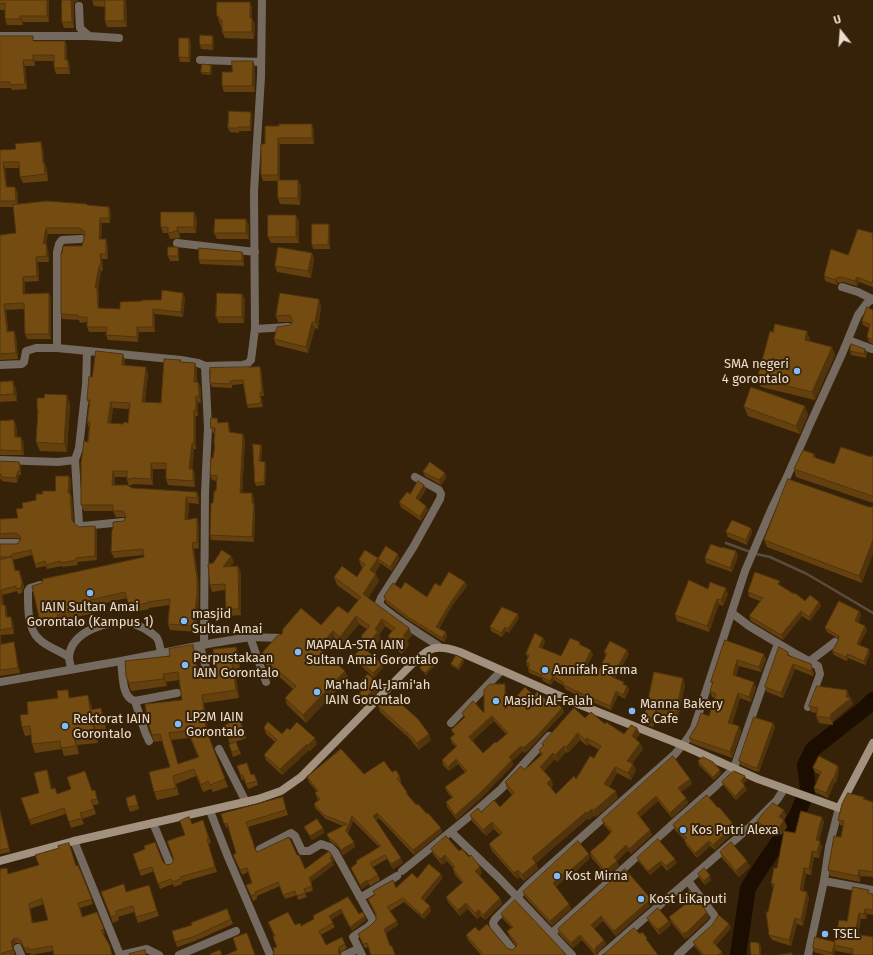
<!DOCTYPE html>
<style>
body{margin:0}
#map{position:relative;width:873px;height:955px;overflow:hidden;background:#362208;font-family:"Fira Sans",sans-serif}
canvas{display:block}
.north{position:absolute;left:821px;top:12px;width:40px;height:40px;-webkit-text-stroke:3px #362208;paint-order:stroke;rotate:343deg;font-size:11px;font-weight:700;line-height:16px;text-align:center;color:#ebdecf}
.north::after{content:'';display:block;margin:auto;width:14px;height:18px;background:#ebdecf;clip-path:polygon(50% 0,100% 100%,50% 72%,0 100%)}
</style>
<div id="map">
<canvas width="873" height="955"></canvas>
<div class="north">U</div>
</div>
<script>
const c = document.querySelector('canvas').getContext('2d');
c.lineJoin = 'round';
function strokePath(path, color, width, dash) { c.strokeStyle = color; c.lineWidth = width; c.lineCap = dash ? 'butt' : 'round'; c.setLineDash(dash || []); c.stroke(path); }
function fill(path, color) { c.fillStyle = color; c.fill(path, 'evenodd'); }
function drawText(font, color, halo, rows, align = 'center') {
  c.font = font + ' "Fira Sans",sans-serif'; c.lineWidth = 4; c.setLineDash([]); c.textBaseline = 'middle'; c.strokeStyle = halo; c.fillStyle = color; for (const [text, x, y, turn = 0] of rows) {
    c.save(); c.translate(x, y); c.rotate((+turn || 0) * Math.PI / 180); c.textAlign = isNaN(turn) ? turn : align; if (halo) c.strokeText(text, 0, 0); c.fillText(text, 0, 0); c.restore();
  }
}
strokePath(new Path2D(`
 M 726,543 L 756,554 L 770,557 L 807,574 L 873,613`), '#594c3f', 2.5);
strokePath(new Path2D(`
 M 738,955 L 748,888 L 764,863 L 796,817 L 808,789 L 805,765 L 813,749 L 865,708 L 873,700`), '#1b0e01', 16);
strokePath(new Path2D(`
 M 79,6 L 80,28 L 89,36
 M 0,36 L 89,36 L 119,38
 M 200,60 L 261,62
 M 177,243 L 255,252
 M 842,287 L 858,292 L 872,299
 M 255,329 L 288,327
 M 848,340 L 872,349
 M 57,348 L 57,252 L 59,244 L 62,240 L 81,239
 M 0,365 L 22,364 L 24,362 L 26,351 L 36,348 L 57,348 L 181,360 L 198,363 L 205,366 L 242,365 L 247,364 L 251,360 L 255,329 L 254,191 L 261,77 L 262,0
 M 0,460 L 58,462 L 75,460 L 79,448 L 86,385 L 87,351
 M 75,460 L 79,524 L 83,526 L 123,522
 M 415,477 L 439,490 L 441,494 L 440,499 L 414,546 L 381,598 L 379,603 C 384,612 428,639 440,647
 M 0,543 L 17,543
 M 40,585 L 30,588 L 28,591 C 28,606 27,628 39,639 C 47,647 60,651 69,657
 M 732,613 L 749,626 L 794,653 L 818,666 L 820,674 L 808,707
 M 250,637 L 266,682
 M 204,645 L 205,493 L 208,427 L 205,366
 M 200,646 L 206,668
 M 121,661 C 123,673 121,698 135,701 L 177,693
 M 810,661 L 835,642
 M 71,669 C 71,666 69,661 69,657 C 71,631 109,619 131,623 C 136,624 141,627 145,629 C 150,632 154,634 157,638 C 160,643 160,648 161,653
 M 0,682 L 121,661 L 213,643 L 250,637 L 280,638
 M 135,701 L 145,732 L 149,741
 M 451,723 L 501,671
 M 219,749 L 246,802
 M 210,811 L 228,857 L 270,955
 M 153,823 L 170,864
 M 451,832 L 499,878 L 572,955
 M 74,841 L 120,955
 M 260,849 L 291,833 L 295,836 L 302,851 L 309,851 L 321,844 L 330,847 L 335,852 L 372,919 L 373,921 L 369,926 L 354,936 L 353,937 L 362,955
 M 402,871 L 476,811 L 501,789 L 549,736
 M 824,881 L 873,890
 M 360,898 L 397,876
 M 552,933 L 674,823 L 716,786 L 734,768 L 768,670 L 778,644
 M 18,948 L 21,955
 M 513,950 L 494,926 L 493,923 L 495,919 L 517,897 L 528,885 L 675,754 L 688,738 L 694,728 L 745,571 L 771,510 L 786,479 L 811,422 L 842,354 L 858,315 L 867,303 L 873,299
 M 121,955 L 147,949 L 159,955
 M 179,955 L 236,931
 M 345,955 L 358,949
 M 602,955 L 751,826 L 777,800 L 784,789
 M 678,955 L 710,925 L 715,919 L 714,915 L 688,881
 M 808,955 L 824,881 L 829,847 L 839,808`), '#756a5f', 8);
strokePath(new Path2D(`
 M 0,861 L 74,841 L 258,799 L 281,791 L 301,777 L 410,666 C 429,648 434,643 460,652 L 578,704 L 682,745 L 758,779 L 839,808 L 873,743`), '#a1917e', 8);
fill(new Path2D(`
 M 0,0 L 49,0 L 49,22 L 23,22 L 23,25 L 7,25 L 5,19 L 5,10 L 0,10 Z
 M 62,0 L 78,1 L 74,3 L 74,28 L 64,28 L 62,22 Z
 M 92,0 L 126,0 L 127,27 L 107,27 L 105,21 L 105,7 L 94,6 Z
 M 250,2 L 252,8 L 252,19 L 255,24 L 254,39 L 225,38 L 222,32 L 222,27 L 221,27 L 217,16 Z
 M 0,36 L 34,41 L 65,41 L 67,47 L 67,60 L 70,66 L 70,74 L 56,74 L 54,68 L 54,61 L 35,61 L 35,66 L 25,66 L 27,89 L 12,90 L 11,88 L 0,88 Z
 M 214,40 L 213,50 L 201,49 L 200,45 Z
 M 191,43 L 190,62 L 180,62 L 179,57 Z
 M 253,61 L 255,67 L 255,92 L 224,92 L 222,86 L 232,72 Z
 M 211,65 L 212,67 L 211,75 L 202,74 L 201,72 Z
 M 251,112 L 252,116 L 251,131 L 239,131 L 239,133 L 230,132 L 228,128 Z
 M 265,126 L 314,130 L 314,144 L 280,144 L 280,180 L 301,186 L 300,205 L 280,204 L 278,198 L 278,181 L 263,181 L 261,175 L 265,144 Z
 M 43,148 L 44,162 L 47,169 L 48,181 L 23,183 L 20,177 L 20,168 L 5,168 L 7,187 L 18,193 L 18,204 L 87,204 L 88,206 L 109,207 L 111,213 L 110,223 L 102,223 L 101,239 L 108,244 L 108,259 L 102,259 L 103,271 L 101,271 L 98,289 L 99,293 L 99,308 L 120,309 L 142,301 L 185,298 L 183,317 L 155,314 L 155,332 L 139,332 L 138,342 L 108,340 L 106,335 L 106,332 L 89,332 L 87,327 L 87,322 L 80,323 L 79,320 L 62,319 L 61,314 L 62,253 L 82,246 L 84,235 L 81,234 L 48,234 L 46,243 L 48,249 L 49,262 L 38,262 L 39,281 L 25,282 L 25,294 L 51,298 L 51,339 L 27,339 L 25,334 L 24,309 L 6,310 L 8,331 L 14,331 L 16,336 L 18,359 L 0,360 L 0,235 L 16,233 L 13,207 L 0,207 L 0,150 Z
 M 194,212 L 197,219 L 196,233 L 180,233 L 180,238 L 170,239 L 168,233 L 163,233 L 161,227 Z
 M 299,221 L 299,243 L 271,243 L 268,237 Z
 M 249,225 L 249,239 L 217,239 L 214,233 Z
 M 330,229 L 330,249 L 313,249 L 312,245 Z
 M 873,233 L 873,287 L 859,282 L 857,286 L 843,282 L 838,283 L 837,285 L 825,281 L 824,276 Z
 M 179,252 L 179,261 L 170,261 L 168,256 Z
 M 312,253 L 314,259 L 311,278 L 277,272 L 275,266 Z
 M 244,256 L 244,266 L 200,264 L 199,260 Z
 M 242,294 L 245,300 L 244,323 L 219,323 L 216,317 Z
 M 319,299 L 321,306 L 318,329 L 315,328 L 308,353 L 276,345 L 274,339 L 290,325 L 292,322 L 278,322 L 276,316 Z
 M 873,310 L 873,344 L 869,342 L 867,337 L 869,328 L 863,325 L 862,321 Z
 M 810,339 L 809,341 L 835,355 L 815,400 L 761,387 L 757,379 Z
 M 865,349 L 867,353 L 866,358 L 851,355 L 850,351 Z
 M 125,360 L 125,365 L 148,373 L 145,402 L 161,403 L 181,360 L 181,362 L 197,369 L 197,382 L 198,382 L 201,388 L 201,403 L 198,402 L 198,416 L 196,416 L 196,449 L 194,449 L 192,469 L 195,475 L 195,487 L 168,485 L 166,479 L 166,469 L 153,469 L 153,485 L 134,484 L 129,486 L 127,480 L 127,477 L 115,477 L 115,485 L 132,488 L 197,492 L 199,498 L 199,504 L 189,503 L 188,520 L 199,525 L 199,548 L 194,549 L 199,585 L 199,601 L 195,632 L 170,630 L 168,624 L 170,605 L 149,608 L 149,609 L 131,613 L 127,598 L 92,606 L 94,613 L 59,621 L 60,624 L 42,628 L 40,622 L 144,557 L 144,555 L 114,558 L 111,552 L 113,529 L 124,521 L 125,518 L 125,517 L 116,517 L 113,511 L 84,511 L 81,505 L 89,428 L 87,422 L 89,406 L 87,400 L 92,377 ZM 113,408 L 129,409 L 128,423 L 123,424 L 111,423 Z
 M 260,367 L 261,370 L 264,396 L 261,396 L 263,407 L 248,408 L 247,405 L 243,384 L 232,385 L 232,388 L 212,387 L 210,383 Z
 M 0,382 L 16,388 L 17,401 L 0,402 Z
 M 70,404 L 67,452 L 40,451 L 36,442 L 38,412 L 37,409 Z
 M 744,407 L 808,415 L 800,434 L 748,416 Z
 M 0,421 L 16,424 L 17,437 L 23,441 L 24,455 L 0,455 Z
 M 219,423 L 230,427 L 230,433 L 245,439 L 242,493 L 254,498 L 254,503 L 255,508 L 254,542 L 211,540 L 210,535 L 213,503 L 216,491 L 217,481 L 212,480 L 210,475 L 215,448 L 214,445 L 214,433 L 213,433 L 211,428 Z
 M 261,445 L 262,448 L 261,462 L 265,462 L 266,465 L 265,485 L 256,486 L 255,483 Z
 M 814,454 L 816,458 L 834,464 L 873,456 L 873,503 L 796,477 L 794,469 Z
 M 0,461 L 19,462 L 21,466 L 21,475 L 19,475 L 17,483 L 2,481 L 1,479 L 0,479 Z
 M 423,472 L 445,473 L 446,478 L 441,485 L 425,476 Z
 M 69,476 L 71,480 L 70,493 L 72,497 L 73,523 L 75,524 L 79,527 L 97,530 L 97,560 L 77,562 L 78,565 L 62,567 L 62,566 L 47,569 L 46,566 L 36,568 L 32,555 L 13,560 L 16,571 L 21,575 L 24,587 L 22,593 L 18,594 L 17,591 L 3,595 L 3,605 L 5,605 L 7,610 L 7,617 L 13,622 L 14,634 L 1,635 L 1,644 L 14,642 L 15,647 L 20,673 L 0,676 L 0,544 L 16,544 L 18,543 L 21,539 L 17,538 L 0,538 L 0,519 L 18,518 L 23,508 L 36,500 L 43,494 L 55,491 Z
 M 426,489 L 419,501 L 428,510 L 421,521 L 401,507 L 399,502 L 410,494 Z
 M 869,507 L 872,507 L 862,583 L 767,547 L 764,540 Z
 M 751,528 L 752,532 L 747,545 L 728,537 L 726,532 Z
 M 722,548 L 736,551 L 738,556 L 732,572 L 706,563 L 705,558 Z
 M 398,554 L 399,559 L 392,571 L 380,563 L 380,565 L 375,573 L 379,581 L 368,598 L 409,628 L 412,635 L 407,641 L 409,645 L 402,654 L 390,644 L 388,636 L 392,631 L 385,626 L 379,635 L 381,639 L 371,650 L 363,644 L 361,636 L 367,629 L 359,624 L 342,644 L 335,639 L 323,652 L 345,671 L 348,678 L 306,723 L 287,705 L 285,698 L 293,689 L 266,665 L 262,653 L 348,613 L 358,600 L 337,585 L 334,577 L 357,577 L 362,568 L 359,560 L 378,558 Z
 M 231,556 L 234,562 L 230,567 L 238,566 L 241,573 L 241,615 L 228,616 L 226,609 L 225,590 L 212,592 L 210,585 L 213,563 Z
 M 465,582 L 467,586 L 452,606 L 439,628 L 447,636 L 444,642 L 410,621 L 386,603 L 385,599 L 427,597 L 440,586 Z
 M 781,586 L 805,601 L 819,602 L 821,606 L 810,621 L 802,616 L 783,640 L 751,621 L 749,616 L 760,601 L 749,597 L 748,592 Z
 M 708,589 L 728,594 L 723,606 L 719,604 L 709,632 L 677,621 L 675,615 Z
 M 859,611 L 861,615 L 858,623 L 865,626 L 867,630 L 859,645 L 870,653 L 865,665 L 848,658 L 847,661 L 834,655 L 832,651 L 838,641 L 839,639 L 827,632 L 825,628 Z
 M 519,618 L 509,633 L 506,631 L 502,637 L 491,631 L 490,627 Z
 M 543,638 L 545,642 L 542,648 L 561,656 L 580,642 L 580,644 L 593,655 L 584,671 L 596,676 L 606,656 L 604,652 L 627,650 L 629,654 L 615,678 L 625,685 L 627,686 L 629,690 L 625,699 L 618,695 L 611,710 L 578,696 L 565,689 L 564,686 L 554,680 L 551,685 L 543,681 L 542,678 L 529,673 L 528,669 L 529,667 L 527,666 L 526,662 L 528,658 L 526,654 Z
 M 725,640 L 766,659 L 761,672 L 739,666 L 736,676 L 756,687 L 751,702 L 740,698 L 732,724 L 739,726 L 741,732 L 732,758 L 691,743 L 689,738 L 709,716 L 715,698 L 712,697 L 710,691 L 712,684 L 711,682 Z
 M 236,647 L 239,654 L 240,670 L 235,671 L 239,698 L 204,703 L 208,736 L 228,787 L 213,792 L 211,789 L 203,792 L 196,776 L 176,784 L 179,795 L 157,800 L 154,792 L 170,767 L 162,741 L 154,742 L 148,723 L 182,700 L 179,680 L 166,682 L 167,686 L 131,691 L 126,676 L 195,652 L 198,672 L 215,670 ZM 190,738 L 198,757 L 178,764 L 171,740 Z
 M 788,652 L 790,656 L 811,664 L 814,674 L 813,676 L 795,669 L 783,698 L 767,692 L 765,687 Z
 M 354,656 L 383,668 L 374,678 L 356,661 Z
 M 463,659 L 464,662 L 459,670 L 452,666 L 451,664 Z
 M 434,663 L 435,665 L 426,675 L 421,670 L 420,668 Z
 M 361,681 L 381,688 L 362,707 L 356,701 L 355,698 L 365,687 L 362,684 Z
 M 685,684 L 678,718 L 659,714 L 653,727 L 645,724 L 643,718 Z
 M 506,688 L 506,707 L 534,696 L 555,707 L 562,708 L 564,712 L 536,742 L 525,753 L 523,751 L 512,761 L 513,765 L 482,797 L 457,820 L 447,807 L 446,802 L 452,798 L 447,792 L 445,787 L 465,772 L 458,764 L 449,771 L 443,765 L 442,760 L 456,747 L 452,743 L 450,738 L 454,735 L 451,730 L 464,718 L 462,713 L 484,713 ZM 494,721 L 506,734 L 496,743 L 483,753 L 472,741 Z
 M 71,697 L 91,704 L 92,710 L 101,708 L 104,717 L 106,729 L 96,730 L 98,743 L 77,745 L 79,754 L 64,756 L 62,749 L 35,753 L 32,744 L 31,735 L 25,736 L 22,727 L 28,714 Z
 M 850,697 L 849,698 L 853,704 L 833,721 L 833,725 L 819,723 L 816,716 L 817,713 L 811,712 L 809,706 Z
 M 378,706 L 431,740 L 419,750 L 409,738 L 380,712 Z
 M 585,718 L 605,724 L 624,734 L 637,728 L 640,734 L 636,739 L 643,749 L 632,763 L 633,764 L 636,770 L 631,780 L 617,773 L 609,787 L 618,798 L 596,817 L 595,815 L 589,820 L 588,818 L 536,863 L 538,869 L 524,881 L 520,877 L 517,879 L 492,851 L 489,844 L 500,835 L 494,829 L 486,836 L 472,821 L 470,815 L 500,807 L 512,795 L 507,789 L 505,782 L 524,770 L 541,755 L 539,750 L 543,746 L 542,744 ZM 580,740 L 587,746 L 589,744 L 599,750 L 594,758 L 576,779 L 556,794 L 551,788 L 553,785 L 551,779 L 544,771 L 555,759 L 557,762 L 566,752 L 568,753 Z
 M 239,719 L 246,738 L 230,744 L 224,726 Z
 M 773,723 L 775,727 L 759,772 L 755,771 L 741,765 L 739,761 Z
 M 264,728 L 282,734 L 290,730 L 317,744 L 310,751 L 309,750 L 282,775 L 266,760 L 264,755 L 275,742 L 266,734 Z
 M 236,742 L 241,754 L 233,757 L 229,745 Z
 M 698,761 L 721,773 L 714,780 L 699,765 Z
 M 237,766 L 251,775 L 257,781 L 258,785 L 248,789 L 244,779 L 242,780 Z
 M 838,766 L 839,770 L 836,783 L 835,782 L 828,798 L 815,792 L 814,788 L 820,775 L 815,772 L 813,768 Z
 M 47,770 L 49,776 L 52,789 L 57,794 L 95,790 L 99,804 L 93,805 L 96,814 L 82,819 L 84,824 L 71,828 L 66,814 L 31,825 L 21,798 L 39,793 Z
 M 392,772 L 400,777 L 401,781 L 400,782 L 407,792 L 408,795 L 442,832 L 414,855 L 379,818 L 376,820 L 403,863 L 393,869 L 387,859 L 373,867 L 378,875 L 380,880 L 370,886 L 369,884 L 362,889 L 353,873 L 351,868 L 357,864 L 356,861 L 379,847 L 353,821 L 348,834 L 354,842 L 355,847 L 343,855 L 339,848 L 330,841 L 327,834 L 343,826 L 326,819 L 315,808 L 314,804 L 318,800 L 317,798 L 315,793 L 317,792 L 309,782 L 307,777 Z
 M 690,779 L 692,784 L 681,792 L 686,798 L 688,803 L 672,818 L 658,801 L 640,817 L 650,830 L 652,835 L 631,854 L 628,850 L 617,861 L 619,866 L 607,876 L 591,857 L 590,852 L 604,840 L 611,833 L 604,825 L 602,820 Z
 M 747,780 L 743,784 L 745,786 L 747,790 L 736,800 L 724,786 L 722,782 Z
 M 135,795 L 139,809 L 130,812 L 128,807 Z
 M 864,797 L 865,799 L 873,802 L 873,877 L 861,876 L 860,882 L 830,876 L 828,870 L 841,837 L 843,826 L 840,825 L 838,820 Z
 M 284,802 L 288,815 L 248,827 L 255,847 L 255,849 L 257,852 L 297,855 L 305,869 L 332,856 L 334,861 L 332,862 L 334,865 L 311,882 L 313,891 L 305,893 L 307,897 L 298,900 L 297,895 L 285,899 L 280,886 L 257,896 L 257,899 L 253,901 L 246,885 L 252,883 L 248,872 L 242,875 L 235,859 L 236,853 L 228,827 L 226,828 L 221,814 Z
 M 0,809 L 10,852 L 0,854 Z
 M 784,810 L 786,816 L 784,820 L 787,827 L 784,831 L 795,833 L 824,822 L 819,841 L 822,847 L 819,858 L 814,857 L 811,875 L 806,874 L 803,891 L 807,892 L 809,898 L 803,926 L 797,924 L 791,946 L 772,940 L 769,935 L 768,912 L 773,888 L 771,883 L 777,868 L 784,832 L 781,835 L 776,831 L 772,836 L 760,828 L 757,821 Z
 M 203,820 L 211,843 L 208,844 L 217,872 L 182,882 L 182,884 L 174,887 L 173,884 L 160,889 L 154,871 L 141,876 L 133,854 L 145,849 L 167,865 L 171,864 L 173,862 L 185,835 L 192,824 Z
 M 673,825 L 734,825 L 736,830 L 715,850 L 710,846 L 697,858 L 686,845 L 684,840 L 685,840 L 675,830 Z
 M 304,827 L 323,828 L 324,833 L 312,840 L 306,831 Z
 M 431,849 L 459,851 L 482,873 L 479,875 L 500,898 L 502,904 L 485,920 L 481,916 L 477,919 L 468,909 L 460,916 L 448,902 L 446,897 L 462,883 L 455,875 L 453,869 L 454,869 L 447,861 L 442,865 L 433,854 Z
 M 720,852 L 750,867 L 739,877 L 722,858 Z
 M 590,858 L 570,877 L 568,875 L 556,887 L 569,904 L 571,909 L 552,926 L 525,897 L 523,892 Z
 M 637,858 L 677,863 L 667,871 L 662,865 L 650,875 L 639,862 Z
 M 78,865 L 93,904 L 80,908 L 83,917 L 97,912 L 105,934 L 103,934 L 110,946 L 112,955 L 54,955 L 53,951 L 31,955 L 30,953 L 26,953 L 23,946 L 19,943 L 16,943 L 13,947 L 15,955 L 0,955 L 9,874 ZM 44,904 L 48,920 L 33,923 L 30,909 Z
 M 625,869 L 652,904 L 616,936 L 603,921 L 594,929 L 604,940 L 606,944 L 597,953 L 597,954 L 599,955 L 595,955 L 582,940 L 573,948 L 559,934 L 558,929 Z
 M 441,874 L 442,879 L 424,901 L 430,906 L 431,911 L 424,919 L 404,902 L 390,911 L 398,925 L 386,933 L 390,946 L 395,955 L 368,947 L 365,948 L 358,934 L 370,926 L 376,920 L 376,916 L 370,904 L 368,899 L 375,895 L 373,891 L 396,888 L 417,878 Z
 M 698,874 L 711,880 L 705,885 L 699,878 Z
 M 149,885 L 159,916 L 138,923 L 134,912 L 118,917 L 119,920 L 113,923 L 101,892 L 126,892 Z
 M 870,893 L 873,894 L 873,915 L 867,914 L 866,919 L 861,919 L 858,935 L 852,954 L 836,951 L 835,949 L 834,955 L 825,955 L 814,952 L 813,948 L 835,942 L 847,921 Z
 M 348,897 L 359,914 L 365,916 L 366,920 L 352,931 L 342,913 L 331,920 L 335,927 L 321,935 L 326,945 L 345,944 L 347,948 L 341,952 L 340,954 L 277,947 L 273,937 L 274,936 L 268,922 L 301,926 L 314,919 L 313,916 Z
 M 681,899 L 707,912 L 709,918 L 688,938 L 687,937 L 685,939 L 671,922 L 669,917 L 684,905 Z
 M 227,909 L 233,924 L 195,941 L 177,947 L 172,931 L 192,925 Z
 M 501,914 L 566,955 L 481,955 L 468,940 L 466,935 L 479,931 L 507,948 L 512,950 L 516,947 L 516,946 L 509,936 L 507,931 L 512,928 L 503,919 Z
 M 647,918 L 669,921 L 671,925 L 659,935 L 649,922 Z
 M 729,924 L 731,928 L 716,945 L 723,955 L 702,955 L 695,947 L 693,942 Z`), '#64400e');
fill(new Path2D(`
 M 47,0 L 49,0 L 49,22 L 47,16 Z
 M 71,0 L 78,0 L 78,1 L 74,3 L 74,28 L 72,22 Z
 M 124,0 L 126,0 L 127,27 L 124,21 Z
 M 250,2 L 252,8 L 252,19 L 255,24 L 254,39 L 252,32 L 250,18 Z
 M 20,16 L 23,22 L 23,25 L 20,19 Z
 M 213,36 L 214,40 L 213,50 L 212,45 Z
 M 189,38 L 191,43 L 190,62 L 189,58 Z
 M 65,41 L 67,47 L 67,66 L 65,60 Z
 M 33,55 L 35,61 L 35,66 L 33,60 Z
 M 23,60 L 25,66 L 27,89 L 25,84 Z
 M 68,60 L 70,66 L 70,74 L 68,68 Z
 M 253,61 L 255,67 L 255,92 L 252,86 Z
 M 211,65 L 212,67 L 211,75 L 210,73 Z
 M 251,112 L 252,116 L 251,131 L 250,127 Z
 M 312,124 L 314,130 L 314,144 L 312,138 Z
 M 278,138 L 280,144 L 280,181 L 278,175 Z
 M 41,142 L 43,148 L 44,162 L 47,169 L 48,181 L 43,163 Z
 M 3,162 L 5,168 L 8,193 L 6,187 Z
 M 298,180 L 301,186 L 300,205 L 298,198 Z
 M 15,187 L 18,193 L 18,207 L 16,201 Z
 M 109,207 L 111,213 L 110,223 L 109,218 Z
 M 194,212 L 197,219 L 196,233 L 194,227 Z
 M 296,215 L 299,221 L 299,243 L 296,237 Z
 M 100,218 L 102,223 L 101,244 L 99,239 Z
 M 246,219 L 249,225 L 249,239 L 246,233 Z
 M 329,224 L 330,229 L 330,249 L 328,245 Z
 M 177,227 L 180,233 L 180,238 L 177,231 Z
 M 46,228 L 48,234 L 45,249 L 43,244 Z
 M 106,239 L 108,244 L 108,259 L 106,254 Z
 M 46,243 L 48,249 L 49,262 L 47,256 Z
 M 178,247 L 179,252 L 179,261 L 178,256 Z
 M 242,252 L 244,256 L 244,266 L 242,261 Z
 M 312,253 L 314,259 L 311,278 L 308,271 Z
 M 100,254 L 102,259 L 103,271 L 101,266 Z
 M 36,257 L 38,262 L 39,281 L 37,276 Z
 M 99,266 L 101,271 L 98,289 L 99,293 L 99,313 L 98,308 L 95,288 Z
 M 23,277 L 25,282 L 25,300 L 23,294 Z
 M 857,277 L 859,282 L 857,286 L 855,281 Z
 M 836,278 L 838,283 L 837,285 L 835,280 Z
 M 49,293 L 51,298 L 51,339 L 49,334 Z
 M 183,293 L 185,298 L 183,317 L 181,312 Z
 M 242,294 L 245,300 L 244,323 L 242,317 Z
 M 319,299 L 321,306 L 318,329 L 315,322 Z
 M 4,304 L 6,310 L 9,337 L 7,332 Z
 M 153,309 L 155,314 L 155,332 L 153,327 Z
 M 312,322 L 315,328 L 308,353 L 306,347 Z
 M 137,327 L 139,332 L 138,342 L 137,337 Z
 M 14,331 L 16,336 L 18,359 L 16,353 Z
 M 807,331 L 810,339 L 808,349 L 805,340 Z
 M 832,347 L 835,355 L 815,400 L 812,392 Z
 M 865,349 L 867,353 L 866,358 L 864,354 Z
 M 123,354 L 125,360 L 125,371 L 122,365 Z
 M 195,363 L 197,369 L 196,388 L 194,382 Z
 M 146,367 L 148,373 L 144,408 L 142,402 Z
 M 260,367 L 261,370 L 264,396 L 262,392 Z
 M 13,381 L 16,388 L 17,401 L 14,394 Z
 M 198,382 L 201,388 L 201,403 L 199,397 Z
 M 260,393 L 261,396 L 263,407 L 261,403 Z
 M 67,395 L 70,404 L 67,452 L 64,444 Z
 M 196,396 L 198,402 L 198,416 L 196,410 Z
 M 111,402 L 113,408 L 110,429 L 108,423 Z
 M 805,406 L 808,415 L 800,434 L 796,426 Z
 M 194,410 L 196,416 L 196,449 L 194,443 Z
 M 14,420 L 16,424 L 17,441 L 15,437 Z
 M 228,422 L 230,427 L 231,438 L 229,432 Z
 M 243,434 L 245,439 L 242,498 L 240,493 Z
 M 21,437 L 23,441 L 24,455 L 22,451 Z
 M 192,443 L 194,449 L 192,475 L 189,469 Z
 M 261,445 L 262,448 L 260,465 L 259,461 Z
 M 19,462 L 21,466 L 21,475 L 20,471 Z
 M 265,462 L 266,465 L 265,485 L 264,482 Z
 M 151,463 L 153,469 L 153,485 L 151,479 Z
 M 193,469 L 195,475 L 195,487 L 193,481 Z
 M 18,471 L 19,475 L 17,483 L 16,478 Z
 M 113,471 L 115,477 L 115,491 L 112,485 Z
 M 445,473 L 446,478 L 441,485 L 439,480 Z
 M 69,476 L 71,480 L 70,497 L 68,493 Z
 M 424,485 L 426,489 L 418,503 L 416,498 Z
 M 197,492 L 199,498 L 199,504 L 197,498 Z
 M 70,493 L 72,497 L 74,525 L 72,520 Z
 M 252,493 L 254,498 L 254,503 L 255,508 L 254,542 L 252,537 Z
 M 186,497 L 189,503 L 187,526 L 185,520 Z
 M 426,506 L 428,510 L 421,521 L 420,517 Z
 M 197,518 L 199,525 L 199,548 L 197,542 Z
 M 95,526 L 97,530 L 97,560 L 95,556 Z
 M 751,528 L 752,532 L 747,545 L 746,540 Z
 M 873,540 L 873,554 L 862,583 L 859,576 Z
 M 192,543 L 194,549 L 199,585 L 199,601 L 195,632 L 193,626 Z
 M 736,551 L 738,556 L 732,572 L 730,568 Z
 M 398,554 L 399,559 L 392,571 L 390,567 Z
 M 231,556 L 234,562 L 226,573 L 223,567 Z
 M 378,558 L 380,565 L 373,577 L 370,570 Z
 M 238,566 L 241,573 L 241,615 L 239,609 Z
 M 19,570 L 24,587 L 22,593 L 21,588 Z
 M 376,574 L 379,581 L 366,601 L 363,594 Z
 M 465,582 L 467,586 L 452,606 L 438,631 L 436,627 L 451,602 Z
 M 726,588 L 728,594 L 723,606 L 721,600 Z
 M 1,590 L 3,595 L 4,610 L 2,605 Z
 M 717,599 L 719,604 L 709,632 L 707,626 Z
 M 819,602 L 821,606 L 810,621 L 809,617 Z
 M 5,605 L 7,610 L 8,622 L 6,617 Z
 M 801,611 L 802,616 L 783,640 L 781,635 Z
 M 859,611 L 861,615 L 857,625 L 855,621 Z
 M 518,614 L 519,618 L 509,633 L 508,629 Z
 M 356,616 L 359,624 L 342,644 L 340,637 Z
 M 11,617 L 13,622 L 14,634 L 12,628 Z
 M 382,619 L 385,626 L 379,635 L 381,639 L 371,650 L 368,643 L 375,629 Z
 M 865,626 L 867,630 L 858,648 L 857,644 Z
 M 505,627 L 506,631 L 502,637 L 501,633 Z
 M 409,628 L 412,635 L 407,641 L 409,645 L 402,654 L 399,646 L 403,636 Z
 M 333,631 L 335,639 L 321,655 L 318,648 Z
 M 446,632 L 447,636 L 444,642 L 442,638 Z
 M 0,633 L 1,635 L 2,650 L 0,646 Z
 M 543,638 L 545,642 L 540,651 L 539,647 Z
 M 14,642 L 15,647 L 20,673 L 18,668 Z
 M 193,645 L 195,652 L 200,680 L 197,673 Z
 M 236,647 L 239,654 L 240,670 L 238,663 Z
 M 869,649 L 870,653 L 865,665 L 864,661 Z
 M 591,650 L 593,655 L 583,674 L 582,669 Z
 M 627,650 L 629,654 L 614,681 L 612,677 Z
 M 764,654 L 766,659 L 761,672 L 759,667 Z
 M 847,654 L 848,658 L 847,661 L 846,657 Z
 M 463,659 L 464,662 L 459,670 L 458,668 Z
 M 737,660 L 739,666 L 735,680 L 733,675 Z
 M 434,663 L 435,665 L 426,675 L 425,673 Z
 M 232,664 L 235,671 L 239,698 L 236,690 Z
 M 382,664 L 383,668 L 374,678 L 373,673 Z
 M 793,664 L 795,669 L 783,698 L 781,693 Z
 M 811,664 L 814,674 L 813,676 L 811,671 Z
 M 345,671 L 348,678 L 306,723 L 303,715 Z
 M 163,674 L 166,682 L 167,686 L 164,679 Z
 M 553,676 L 554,680 L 551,685 L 550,681 Z
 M 683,678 L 685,684 L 678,718 L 676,712 Z
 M 754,682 L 756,687 L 751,702 L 749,697 Z
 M 379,684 L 381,688 L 362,707 L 360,703 Z
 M 505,684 L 506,688 L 506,714 L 505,709 Z
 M 627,686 L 629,690 L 625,699 L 623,695 Z
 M 847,690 L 850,697 L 849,700 L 851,698 L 853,704 L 833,721 L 833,725 L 830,718 L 831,714 L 846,697 Z
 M 616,691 L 618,695 L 611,710 L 610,706 Z
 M 738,693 L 740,698 L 730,728 L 728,723 Z
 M 88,695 L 91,704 L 93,718 L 90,710 Z
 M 202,695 L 204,703 L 208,737 L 206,729 Z
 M 101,708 L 104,717 L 106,729 L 103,720 Z
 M 562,708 L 564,712 L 536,742 L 525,753 L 523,748 Z
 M 657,708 L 659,714 L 653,727 L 650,721 Z
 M 492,716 L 494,721 L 470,742 L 469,737 Z
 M 93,721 L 96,730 L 98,743 L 94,734 Z
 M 773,723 L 775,727 L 759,772 L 757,768 Z
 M 739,726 L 741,732 L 732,758 L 730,752 Z
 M 637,728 L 640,734 L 634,742 L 632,736 Z
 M 406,732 L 407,732 L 409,738 Z
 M 578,733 L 580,740 L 568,753 L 566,747 Z
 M 429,734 L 431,740 L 419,750 L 417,743 Z
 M 74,736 L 77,745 L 79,754 L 76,746 Z
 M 315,738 L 317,744 L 310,751 L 308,745 Z
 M 587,738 L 589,744 L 587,746 L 585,740 Z
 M 640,743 L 643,749 L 630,767 L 627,761 Z
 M 307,744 L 309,750 L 282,775 L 280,769 Z
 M 521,746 L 523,751 L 512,761 L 513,765 L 482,797 L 457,820 L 455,815 L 509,757 Z
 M 564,746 L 566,752 L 557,762 L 555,755 Z
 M 553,753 L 555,759 L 542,773 L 540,767 Z
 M 456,759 L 458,764 L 449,771 L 448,767 Z
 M 633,764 L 636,770 L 631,780 L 628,773 Z
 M 838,766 L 839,770 L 836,783 L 834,778 Z
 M 615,767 L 617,773 L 606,790 L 604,784 Z
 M 47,770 L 49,776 L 53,795 L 51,789 Z
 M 720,770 L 721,773 L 714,780 L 713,777 Z
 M 745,776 L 747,780 L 742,785 L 741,781 Z
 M 833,778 L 835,782 L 828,798 L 826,793 Z
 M 551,779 L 553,785 L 549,789 L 547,783 Z
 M 690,779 L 692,784 L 680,793 L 678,788 Z
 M 745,786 L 747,790 L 736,800 L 735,796 Z
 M 616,791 L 618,798 L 596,817 L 594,810 Z
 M 656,796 L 658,801 L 639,818 L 637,813 Z
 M 686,798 L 688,803 L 672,818 L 670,813 Z
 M 592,809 L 595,815 L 589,820 L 587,813 Z
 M 784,810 L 786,816 L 781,823 L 779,817 Z
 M 586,812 L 588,818 L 536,863 L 538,869 L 524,881 L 522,875 L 532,858 Z
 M 377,813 L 379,818 L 375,821 L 373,816 Z
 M 352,816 L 353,821 L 347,835 L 346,831 Z
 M 822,817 L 824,822 L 818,846 L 816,840 Z
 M 784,820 L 787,827 L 781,835 L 779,828 Z
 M 492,822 L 494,829 L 486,836 L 483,830 Z
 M 734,825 L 736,830 L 715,850 L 713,845 Z
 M 774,825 L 776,831 L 772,836 L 770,830 Z
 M 323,828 L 324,833 L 312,840 L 310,836 Z
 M 441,828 L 442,832 L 414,855 L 413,850 Z
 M 650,830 L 652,835 L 631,854 L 629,849 Z
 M 709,841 L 710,846 L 697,858 L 695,853 Z
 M 820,841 L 822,847 L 819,858 L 817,852 Z
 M 354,842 L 355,847 L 343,855 L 341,850 Z
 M 626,845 L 628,850 L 617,861 L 619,866 L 607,876 L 605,871 L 614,857 Z
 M 812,851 L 814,857 L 811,875 L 809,869 Z
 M 589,854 L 590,858 L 570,877 L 568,872 Z
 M 445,855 L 447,861 L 442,865 L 440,859 Z
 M 332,856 L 334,861 L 332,862 L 334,865 L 311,882 L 313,891 L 309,878 Z
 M 401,858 L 403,863 L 393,869 L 391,864 Z
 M 675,859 L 677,863 L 667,871 L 666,866 Z
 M 661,861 L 662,865 L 650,875 L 648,871 Z
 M 747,861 L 750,867 L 739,877 L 736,871 Z
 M 480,867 L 482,873 L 477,877 L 475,871 Z
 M 804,868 L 806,874 L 802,896 L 800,890 Z
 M 518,870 L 520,877 L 517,879 L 514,873 Z
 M 567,870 L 568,875 L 555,888 L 553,883 Z
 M 859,870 L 861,876 L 860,882 L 858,876 Z
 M 441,874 L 442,879 L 422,902 L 421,898 Z
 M 710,875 L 711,880 L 705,885 L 704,881 Z
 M 367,880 L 369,884 L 362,889 L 360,885 Z
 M 807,892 L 809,898 L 803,926 L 801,920 Z
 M 500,898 L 502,904 L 485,920 L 483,915 Z
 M 651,899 L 652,904 L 616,936 L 614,931 Z
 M 466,903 L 468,909 L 460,916 L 458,910 Z
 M 29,904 L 30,909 L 34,928 L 32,923 Z
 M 569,904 L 571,909 L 552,926 L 550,921 Z
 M 430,906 L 431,911 L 424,919 L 422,915 Z
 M 341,909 L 342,913 L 331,920 L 329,916 Z
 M 865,909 L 867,914 L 866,919 L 864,914 Z
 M 479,910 L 481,916 L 477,919 L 475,913 Z
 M 707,912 L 709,918 L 688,938 L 686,933 Z
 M 859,913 L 861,919 L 857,940 L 855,934 Z
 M 365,916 L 366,920 L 352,931 L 350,927 Z
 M 601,916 L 603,921 L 593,930 L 591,925 Z
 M 795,918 L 797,924 L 791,946 L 789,940 Z
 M 397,921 L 398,925 L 386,933 L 384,929 Z
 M 669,921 L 671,925 L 659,935 L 658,930 Z
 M 729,924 L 731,928 L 715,947 L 713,942 Z
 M 685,932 L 687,937 L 685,939 L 683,934 Z
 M 580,935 L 582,940 L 573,948 L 571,943 Z
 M 14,938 L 16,943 L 13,947 L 15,955 L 11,942 Z
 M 604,940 L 606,944 L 597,953 L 597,955 L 596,955 L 595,948 Z
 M 835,942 L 834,945 L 835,949 L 834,955 L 832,955 L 832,953 Z
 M 759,943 L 761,946 L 761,955 L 760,955 Z
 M 339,947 L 341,952 L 340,955 L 338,953 Z
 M 722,952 L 723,955 L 718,955 Z`), '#51340b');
const building = new Path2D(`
 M 0,0 L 47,0 L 47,16 L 20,16 L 20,19 L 5,19 L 5,3 L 0,4 Z
 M 62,0 L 71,0 L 72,22 L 62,22 Z
 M 92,0 L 124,0 L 124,21 L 105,21 L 105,1 Z
 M 217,2 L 250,2 L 250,18 L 252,18 L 252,32 L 222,32 L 222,20 L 219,20 L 219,16 L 217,16 Z
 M 200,35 L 213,36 L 212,45 L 200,45 Z
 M 0,36 L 33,36 L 33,41 L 65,41 L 65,60 L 68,60 L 68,68 L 54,68 L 54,55 L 33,55 L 33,60 L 23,60 L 25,84 L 10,85 L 10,82 L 0,82 Z
 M 179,38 L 189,38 L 189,58 L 179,57 Z
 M 232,61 L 253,61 L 252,86 L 222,86 L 222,72 L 232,72 Z
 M 202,64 L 211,65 L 210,73 L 201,72 Z
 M 229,111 L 251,112 L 250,127 L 238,127 L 238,128 L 228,128 Z
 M 279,124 L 312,124 L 312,138 L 278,138 L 278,175 L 261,175 L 261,144 L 265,144 L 265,126 L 279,126 Z
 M 41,142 L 43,163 L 44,162 L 45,174 L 20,177 L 19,162 L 3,162 L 6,187 L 15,187 L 16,201 L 0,201 L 0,150 L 16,149 L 15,144 Z
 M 278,180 L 298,180 L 298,198 L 278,198 Z
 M 47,201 L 87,204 L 87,205 L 109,207 L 109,218 L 100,218 L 99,239 L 106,239 L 106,254 L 100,254 L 101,266 L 99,266 L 95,288 L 97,288 L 98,308 L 120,309 L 120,302 L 142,301 L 142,300 L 161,300 L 162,290 L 183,293 L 181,312 L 153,309 L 153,327 L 137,327 L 137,337 L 106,335 L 107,327 L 87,327 L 87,317 L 78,317 L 78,315 L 61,314 L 61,253 L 62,253 L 63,246 L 82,246 L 85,234 L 84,231 L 79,228 L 46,228 L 43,244 L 46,243 L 47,256 L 36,257 L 37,276 L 23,277 L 23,294 L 49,293 L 49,334 L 25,334 L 24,303 L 4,304 L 7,332 L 14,331 L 16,353 L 0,354 L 0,235 L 16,233 L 13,205 Z
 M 161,212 L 194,212 L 194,227 L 177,227 L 177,231 L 168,233 L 168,227 L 161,227 Z
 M 268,215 L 296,215 L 296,237 L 268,237 Z
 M 215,219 L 246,219 L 246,233 L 214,233 Z
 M 312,224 L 329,224 L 328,245 L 312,245 Z
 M 858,229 L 873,233 L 872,238 L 873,238 L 873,279 L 872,283 L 857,277 L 855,281 L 841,277 L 836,278 L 835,280 L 824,276 L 831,249 L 848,255 Z
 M 168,247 L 178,247 L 178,256 L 168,256 Z
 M 278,247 L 312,253 L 308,271 L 275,266 Z
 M 199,248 L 242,252 L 242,261 L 199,260 Z
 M 217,293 L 242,294 L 242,317 L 216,317 Z
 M 280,293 L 319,299 L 315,322 L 312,322 L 306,347 L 274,339 L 277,327 L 290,325 L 293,321 L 290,315 L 276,316 Z
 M 867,307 L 873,310 L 873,340 L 867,337 L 870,324 L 862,321 Z
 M 775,324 L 807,331 L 805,340 L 832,347 L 812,392 L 757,379 L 770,331 L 773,332 Z
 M 851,344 L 865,349 L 864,354 L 850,351 Z
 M 96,351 L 123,354 L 122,365 L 146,367 L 142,402 L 161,403 L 164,359 L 181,360 L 180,362 L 195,363 L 194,382 L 198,382 L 199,392 L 199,397 L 196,396 L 196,410 L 194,410 L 194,443 L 192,443 L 189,469 L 193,469 L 193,481 L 166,479 L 166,463 L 151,463 L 151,479 L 132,478 L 127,480 L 127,471 L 113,471 L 112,485 L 127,485 L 132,488 L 197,492 L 197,498 L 186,497 L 185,520 L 197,518 L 197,542 L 192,543 L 197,579 L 197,595 L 193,626 L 168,624 L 170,599 L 147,602 L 147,603 L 129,607 L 125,592 L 90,600 L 91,607 L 57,615 L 58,618 L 40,622 L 32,586 L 42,583 L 43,579 L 144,557 L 143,549 L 111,552 L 112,529 L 113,529 L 113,522 L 124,521 L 126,516 L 123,511 L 113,511 L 113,505 L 81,505 L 81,463 L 84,441 L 88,442 L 90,422 L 87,422 L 90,400 L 87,400 L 89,376 L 92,377 ZM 111,402 L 130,403 L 128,423 L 124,422 L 123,424 L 108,423 Z
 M 260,367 L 262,392 L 260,393 L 261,403 L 247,405 L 243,380 L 230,381 L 230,384 L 210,383 L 210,368 Z
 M 13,381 L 14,394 L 0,395 L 0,382 Z
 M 751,387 L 805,406 L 796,426 L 744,407 Z
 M 45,394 L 67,395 L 64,444 L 36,442 L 38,409 L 37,409 L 37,398 L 44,398 Z
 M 211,418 L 217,418 L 218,423 L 228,422 L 229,432 L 243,434 L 240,493 L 252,493 L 252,503 L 254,503 L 252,537 L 210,535 L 211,503 L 213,503 L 214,491 L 216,491 L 217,476 L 210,475 L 211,458 L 213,458 L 215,445 L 214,445 L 215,428 L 211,428 Z
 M 14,420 L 15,437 L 21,437 L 22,451 L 0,450 L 0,421 Z
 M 253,444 L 261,445 L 259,461 L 265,462 L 264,482 L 255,483 Z
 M 841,447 L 871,457 L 872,455 L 873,456 L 873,497 L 872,496 L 794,469 L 803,450 L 814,454 L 813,457 L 834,464 Z
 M 0,461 L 19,462 L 20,471 L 18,471 L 16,478 L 1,477 L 1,474 L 0,474 Z
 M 430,462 L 445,473 L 439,480 L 423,472 Z
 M 56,476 L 69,476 L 68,493 L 70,493 L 72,520 L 75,524 L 79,527 L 95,526 L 95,556 L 76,558 L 76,560 L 61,563 L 60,561 L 46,565 L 45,561 L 35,564 L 31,550 L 13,554 L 11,555 L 11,557 L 0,557 L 0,544 L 16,544 L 18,543 L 21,539 L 20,536 L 16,533 L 0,534 L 0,519 L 18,518 L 16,509 L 23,508 L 22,503 L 36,500 L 36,494 L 43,494 L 42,491 L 55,491 Z
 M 788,479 L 869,507 L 872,507 L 873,506 L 873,540 L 859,576 L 764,540 Z
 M 418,481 L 424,485 L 416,498 L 426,506 L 420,517 L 399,502 L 407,492 L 410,494 Z
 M 732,520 L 751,528 L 746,540 L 726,532 Z
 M 711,544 L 722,548 L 722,547 L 736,551 L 730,568 L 705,558 Z
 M 386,546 L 398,554 L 390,567 L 378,559 Z
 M 222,550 L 231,556 L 223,567 L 238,566 L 239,609 L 226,609 L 225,584 L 210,585 L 208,564 L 213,563 Z
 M 365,550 L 378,558 L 370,570 L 376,574 L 363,594 L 409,628 L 403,636 L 406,638 L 399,646 L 388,636 L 395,628 L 382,619 L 375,629 L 378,632 L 368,643 L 361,636 L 370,626 L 356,616 L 340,637 L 333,631 L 318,648 L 345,671 L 303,715 L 285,698 L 296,686 L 263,658 L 262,653 L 277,636 L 282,634 L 283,629 L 301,608 L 321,625 L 338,606 L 348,613 L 361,597 L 334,577 L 342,566 L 357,577 L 365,564 L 359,560 Z
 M 12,557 L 15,571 L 19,570 L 22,582 L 21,588 L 16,589 L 16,586 L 1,590 L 2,605 L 5,605 L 6,617 L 11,617 L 12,628 L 0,630 L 0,560 Z
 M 449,572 L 465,582 L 451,602 L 436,627 L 446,632 L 442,638 L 408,617 L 385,599 L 384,596 L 393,583 L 401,589 L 405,582 L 427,597 L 435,583 L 440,586 Z
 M 755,572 L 780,581 L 778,584 L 794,594 L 795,593 L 805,601 L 810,595 L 819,602 L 809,617 L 801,611 L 781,635 L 749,616 L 763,598 L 748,592 Z
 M 689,580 L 708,589 L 710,582 L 726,588 L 721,600 L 717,599 L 707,626 L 675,615 Z
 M 839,601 L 859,611 L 855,621 L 865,626 L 857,644 L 869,649 L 864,661 L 847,654 L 846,657 L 832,651 L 838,641 L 839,636 L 825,628 Z
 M 502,607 L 518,614 L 508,629 L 505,627 L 501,633 L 490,627 Z
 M 535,633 L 543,638 L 539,647 L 561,656 L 570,638 L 580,642 L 579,644 L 591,650 L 582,669 L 596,676 L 607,653 L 604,652 L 610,641 L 627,650 L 612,677 L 624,682 L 623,684 L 627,686 L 623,695 L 616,691 L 610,706 L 576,691 L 563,685 L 564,683 L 553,676 L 550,681 L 541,677 L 542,675 L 528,669 L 530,664 L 526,662 L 529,655 L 526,654 Z
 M 725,640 L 764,654 L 759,667 L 737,660 L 733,675 L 754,682 L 749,697 L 738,693 L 728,723 L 739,726 L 730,752 L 689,738 L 697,725 L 701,713 L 709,716 L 716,694 L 710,691 L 713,682 L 711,682 Z
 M 14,642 L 18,668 L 0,670 L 0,645 Z
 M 193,645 L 197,673 L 215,670 L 213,649 L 236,647 L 238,663 L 232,664 L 236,690 L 202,695 L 206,729 L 225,779 L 210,785 L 208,781 L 201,785 L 194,769 L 173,776 L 176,788 L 154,792 L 149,772 L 170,767 L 160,734 L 152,735 L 148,723 L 145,704 L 182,700 L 178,672 L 163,674 L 164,679 L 129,683 L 126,676 L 125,661 L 170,656 L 169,649 ZM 188,731 L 199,757 L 178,764 L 169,733 Z
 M 363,647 L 382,664 L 373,673 L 354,656 Z
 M 779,647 L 788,652 L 787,655 L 811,664 L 812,668 L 811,671 L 793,664 L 781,693 L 765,687 Z
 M 456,655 L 463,659 L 458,668 L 451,664 Z
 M 429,658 L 434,663 L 425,673 L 420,668 Z
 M 654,672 L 683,678 L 676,712 L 657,708 L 650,721 L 643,718 L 646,710 Z
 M 368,674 L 379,684 L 360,703 L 355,698 L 366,686 L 361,681 Z
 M 490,684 L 505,684 L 505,709 L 525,687 L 534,696 L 537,692 L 555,707 L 558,704 L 562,708 L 535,738 L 523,748 L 521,746 L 509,757 L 512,760 L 480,793 L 455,815 L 446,802 L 453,797 L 445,787 L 467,771 L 456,759 L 448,767 L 442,760 L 457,746 L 450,738 L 455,734 L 451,730 L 465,717 L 462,713 L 473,701 L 484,713 L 484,690 ZM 492,716 L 508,733 L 496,743 L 495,742 L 483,753 L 469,737 Z
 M 817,686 L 847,690 L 846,697 L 851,698 L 831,714 L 830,718 L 816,716 L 818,708 L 809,706 Z
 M 68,690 L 69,698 L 88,695 L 90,710 L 101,708 L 103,720 L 93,721 L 94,734 L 74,736 L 76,746 L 61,748 L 60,741 L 32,744 L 30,726 L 22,727 L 20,715 L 28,714 L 27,702 L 58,698 L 57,691 Z
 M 389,693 L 418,719 L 429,734 L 417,743 L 407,732 L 406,732 L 378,706 Z
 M 574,708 L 585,718 L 591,712 L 605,724 L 606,722 L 624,734 L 631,725 L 637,728 L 632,736 L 640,743 L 627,761 L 633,764 L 628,773 L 615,767 L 604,784 L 616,791 L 594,810 L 592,809 L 587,813 L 586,812 L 532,858 L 536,863 L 522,875 L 518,870 L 514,873 L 489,844 L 502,833 L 492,822 L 483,830 L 470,815 L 478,808 L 481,812 L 494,800 L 500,807 L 514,793 L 505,782 L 521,766 L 524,770 L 543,754 L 539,750 L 544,745 L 542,744 ZM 578,733 L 585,740 L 587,738 L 601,746 L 594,758 L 590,756 L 576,779 L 574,776 L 556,794 L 547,783 L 551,779 L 540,767 L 553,753 L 555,755 L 564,746 L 566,747 Z
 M 754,717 L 773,723 L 757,768 L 753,767 L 739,761 Z
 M 239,719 L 245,733 L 229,739 L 224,726 Z
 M 268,722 L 282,734 L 287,728 L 290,730 L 297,722 L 315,738 L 308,745 L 307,744 L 280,769 L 264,755 L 277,740 L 264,728 Z
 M 236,742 L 239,750 L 232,752 L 229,745 Z
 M 341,749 L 364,774 L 384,761 L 392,772 L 396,770 L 400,777 L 397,778 L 407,792 L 406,793 L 416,805 L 418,804 L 427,814 L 428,813 L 441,828 L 413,850 L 377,813 L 373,816 L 401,858 L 391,864 L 385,855 L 370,863 L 378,875 L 368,881 L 367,880 L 360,885 L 351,868 L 357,863 L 356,861 L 381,846 L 352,816 L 346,831 L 354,842 L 341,850 L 337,844 L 328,837 L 327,834 L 347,824 L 324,815 L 314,804 L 320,799 L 315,793 L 318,791 L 307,777 Z
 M 673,756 L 690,779 L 678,788 L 686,798 L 670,813 L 656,796 L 637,813 L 650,830 L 629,849 L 626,845 L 614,857 L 617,861 L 605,871 L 590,852 L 604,840 L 612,831 L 602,820 Z
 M 819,756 L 838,766 L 834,778 L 833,778 L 826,793 L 814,788 L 821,772 L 813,768 Z
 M 703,757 L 713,762 L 720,770 L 713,777 L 698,761 Z
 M 247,763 L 251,775 L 254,774 L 257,781 L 246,784 L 243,775 L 241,776 L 237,766 Z
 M 47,770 L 51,789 L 55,788 L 57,794 L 71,789 L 67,777 L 85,771 L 92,791 L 95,790 L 97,799 L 91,800 L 94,809 L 80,813 L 82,818 L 69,822 L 64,808 L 29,820 L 21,798 L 39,793 L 34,773 Z
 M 734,771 L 745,776 L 741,781 L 745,786 L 735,796 L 722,782 Z
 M 848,793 L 864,797 L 863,799 L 873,802 L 873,872 L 859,870 L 858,876 L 828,870 L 834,836 L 841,837 L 844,821 L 838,820 L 842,804 Z
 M 135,795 L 138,805 L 128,807 L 126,798 Z
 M 707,795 L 718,808 L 719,807 L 734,825 L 713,845 L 709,841 L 695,853 L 684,840 L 687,838 L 673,825 Z
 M 283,797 L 286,810 L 246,822 L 253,842 L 254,847 L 257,852 L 289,837 L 297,855 L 299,855 L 305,869 L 329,851 L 332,856 L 330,858 L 332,861 L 309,878 L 312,886 L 304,889 L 305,893 L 297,896 L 295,891 L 283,895 L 278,882 L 255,892 L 256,894 L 251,896 L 246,885 L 252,883 L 247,868 L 240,870 L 233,855 L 236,853 L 227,823 L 224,824 L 221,814 Z
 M 773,803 L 784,810 L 779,817 L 784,820 L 779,828 L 774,825 L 770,830 L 757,821 L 763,813 Z
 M 801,811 L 822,817 L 816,840 L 820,841 L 817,852 L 812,851 L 809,869 L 804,868 L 800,890 L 807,892 L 801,920 L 795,918 L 789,940 L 769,935 L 766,912 L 768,912 L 774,884 L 771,883 L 774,868 L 777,868 L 784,831 L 795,833 Z
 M 0,812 L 9,848 L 0,850 Z
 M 189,817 L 192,824 L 203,820 L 209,839 L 207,839 L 215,867 L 180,877 L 181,879 L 172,882 L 171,879 L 158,884 L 152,867 L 139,871 L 133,854 L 145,849 L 144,846 L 155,842 L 163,862 L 167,865 L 171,864 L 173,862 L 173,857 L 167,841 L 185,835 L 180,821 Z
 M 317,819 L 323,828 L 310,836 L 304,827 Z
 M 446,836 L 459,851 L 462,849 L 469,857 L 471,855 L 480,867 L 475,871 L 500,898 L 483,915 L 479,910 L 475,913 L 466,903 L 458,910 L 446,897 L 463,882 L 453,869 L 455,867 L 445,855 L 440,859 L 431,849 Z
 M 658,839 L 675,859 L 666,866 L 661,861 L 648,871 L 637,858 Z
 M 578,841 L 589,854 L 568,872 L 567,870 L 553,883 L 569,904 L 550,921 L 523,892 Z
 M 731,842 L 747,861 L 736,871 L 720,852 Z
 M 69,843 L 76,866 L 78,865 L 92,899 L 78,903 L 82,917 L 97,912 L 104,929 L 101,930 L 110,946 L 112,955 L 54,955 L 52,946 L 29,950 L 29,948 L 24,948 L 21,941 L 17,938 L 14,938 L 11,942 L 13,950 L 2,953 L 3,955 L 0,955 L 0,869 L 7,868 L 8,874 L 39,865 L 35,855 L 59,848 L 58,846 ZM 42,899 L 48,920 L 32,923 L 29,904 Z
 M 429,864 L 441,874 L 421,898 L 430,906 L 422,915 L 403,898 L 387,907 L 397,921 L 384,929 L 390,946 L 392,946 L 395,955 L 371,955 L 367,943 L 363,944 L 358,934 L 370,926 L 376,920 L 376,914 L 368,899 L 375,895 L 373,891 L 393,880 L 396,888 L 412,873 L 417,878 Z
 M 704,868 L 710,875 L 704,881 L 698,874 Z
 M 625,869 L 651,899 L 614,931 L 601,916 L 591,925 L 604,940 L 595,948 L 596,953 L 580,935 L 571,943 L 558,929 Z
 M 124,884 L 126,892 L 149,885 L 157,911 L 136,917 L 133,906 L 116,911 L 117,915 L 111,917 L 101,892 Z
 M 853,887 L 869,890 L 868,893 L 873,894 L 873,910 L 865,909 L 864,914 L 859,913 L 855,934 L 873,937 L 873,955 L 852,955 L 853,949 L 834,945 L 839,920 L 847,921 Z
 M 690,890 L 707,912 L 686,933 L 685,932 L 683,934 L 669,917 L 686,904 L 681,899 Z
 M 348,897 L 359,914 L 363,912 L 365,916 L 350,927 L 341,909 L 329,916 L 333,923 L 319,931 L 326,945 L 342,937 L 345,944 L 339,947 L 338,953 L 341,955 L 273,955 L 274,951 L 273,948 L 277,947 L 273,937 L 275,936 L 268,922 L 288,912 L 295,925 L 300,923 L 301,926 L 314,919 L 313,916 Z
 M 515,900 L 562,950 L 566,955 L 484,955 L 466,935 L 475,927 L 479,931 L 487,924 L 507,948 L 512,950 L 516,947 L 517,944 L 507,931 L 513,927 L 501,914 Z
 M 658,908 L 669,921 L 658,930 L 647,918 Z
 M 227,909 L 231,919 L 193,937 L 175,942 L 172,931 L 192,925 L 191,923 Z
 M 719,915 L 729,924 L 713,942 L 722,952 L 718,955 L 704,955 L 693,942 L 712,925 Z
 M 634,928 L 640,934 L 642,932 L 647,938 L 646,939 L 658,955 L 647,955 L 646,954 L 645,955 L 602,955 L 604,954 Z
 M 247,933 L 255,955 L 226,955 L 237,950 L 233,938 Z
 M 815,937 L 835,942 L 832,953 L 813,948 Z
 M 751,942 L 759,943 L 760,955 L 751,955 L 750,946 Z
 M 145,950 L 146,955 L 130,955 L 129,954 Z
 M 220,950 L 222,955 L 210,955 L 210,954 Z
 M 792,953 L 792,955 L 779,955 Z`);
fill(building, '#744b10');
strokePath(building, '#51340b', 1);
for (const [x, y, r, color] of [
 [797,371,4,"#81bcfa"],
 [90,593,4,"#81bcfa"],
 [184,621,4,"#81bcfa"],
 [298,652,4,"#81bcfa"],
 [185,665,4,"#81bcfa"],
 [545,670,4,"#81bcfa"],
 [317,692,4,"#81bcfa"],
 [496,701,4,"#81bcfa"],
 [632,711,4,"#81bcfa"],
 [178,724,4,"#81bcfa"],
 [65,726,4,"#81bcfa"],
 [683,830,4,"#81bcfa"],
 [557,876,4,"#81bcfa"],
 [641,899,4,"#81bcfa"],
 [825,934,4,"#81bcfa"]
]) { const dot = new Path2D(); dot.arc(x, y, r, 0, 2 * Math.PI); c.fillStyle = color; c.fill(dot); strokePath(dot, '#362208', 1.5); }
drawText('13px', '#ebdecf', '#362208', [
 ["SMA negeri",789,364,"right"],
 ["4 gorontalo",789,379,"right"],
 ["IAIN Sultan Amai",90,607,"center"],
 ["Gorontalo (Kampus 1)",90,622,"center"],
 ["masjid",192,614],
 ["Sultan Amai",192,629],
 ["MAPALA-STA IAIN",306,645],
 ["Sultan Amai Gorontalo",306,660],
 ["Perpustakaan",193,658],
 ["IAIN Gorontalo",193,673],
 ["Annifah Farma",553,670],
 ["Ma'had Al-Jami'ah",325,685],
 ["IAIN Gorontalo",325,700],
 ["Masjid Al-Falah",504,701],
 ["Manna Bakery",640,704],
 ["& Cafe",640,719],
 ["LP2M IAIN",186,717],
 ["Gorontalo",186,732],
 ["Rektorat IAIN",73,719],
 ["Gorontalo",73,734],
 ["Kos Putri Alexa",691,830],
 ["Kost Mirna",565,876],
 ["Kost LiKaputi",649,899],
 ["TSEL",833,934]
], 'left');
</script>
